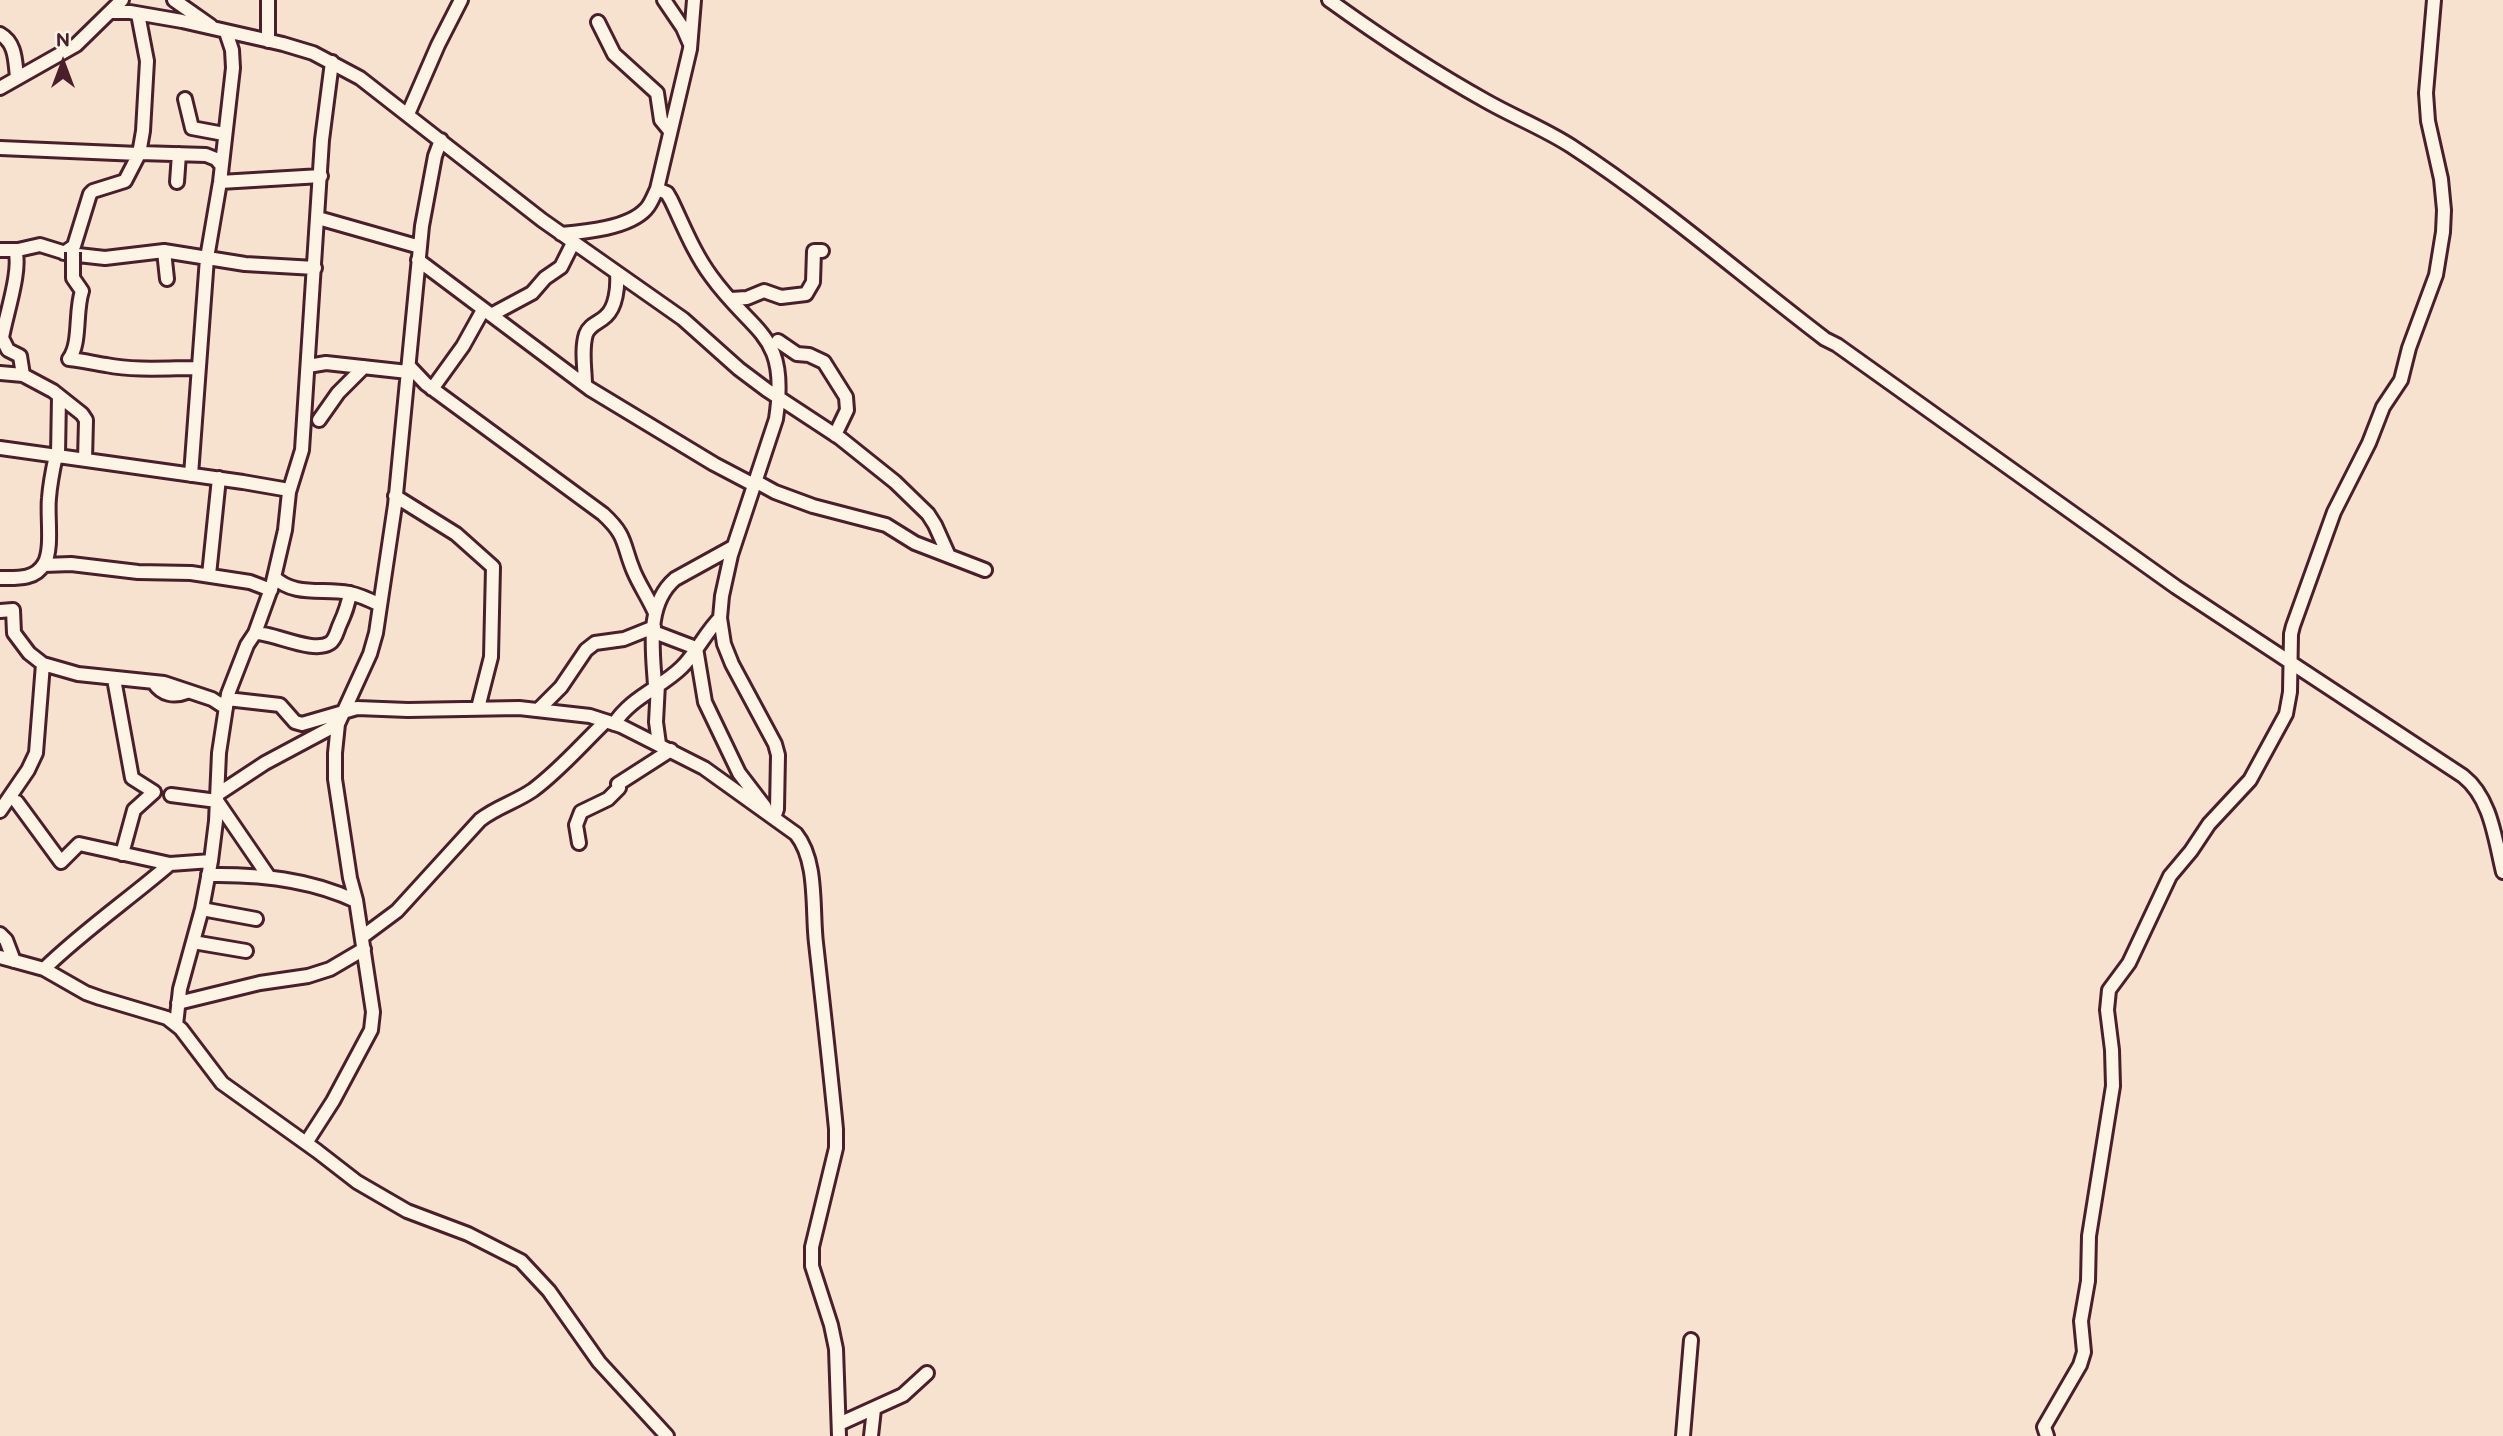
<!DOCTYPE html>
<style>
body{margin:0}
#map{position:relative;width:2503px;height:1436px;overflow:hidden;background:#f7e2d0;font-family:"Balsamiq Sans",sans-serif}
canvas{display:block}
.north{position:absolute;left:28px;top:28px;width:70px;height:70px;-webkit-text-stroke:5px #fcf5e5;paint-order:stroke;rotate:0deg;font-size:19px;font-weight:700;line-height:28px;text-align:center;color:#4a1f2b}
.north::after{content:'';display:block;margin:auto;width:24px;height:32px;background:#4a1f2b;clip-path:polygon(50% 0,100% 100%,50% 72%,0 100%)}
</style>
<div id="map">
<canvas width="2503" height="1436"></canvas>
<div class="north">N</div>
</div>
<script>
const c = document.querySelector('canvas').getContext('2d');
c.lineJoin = 'round';
function strokePath(path, color, width, dash) { c.strokeStyle = color; c.lineWidth = width; c.lineCap = dash ? 'butt' : 'round'; c.setLineDash(dash || []); c.stroke(path); }
const minor = new Path2D(`
 M 174,0 L 211,26
 M 664,0 L 683,28 L 690,44
 M 1329,0 C 1379,36 1432,71 1486,101 C 1514,117 1543,128 1571,146 C 1660,204 1741,275 1825,339 L 1837,345 L 2176,587 L 2463,776 C 2491,798 2495,839 2503,872
 M 111,12 L 130,12 L 182,21 L 283,44 L 313,53 L 360,78 L 542,220 L 683,319 L 739,369 L 767,390 L 840,438 L 895,482 L 928,514 L 935,525 L 948,554
 M 598,22 L 614,54 L 657,93 L 661,120 L 670,131
 M 0,34 C 16,43 15,61 17,77
 M 268,41 L 268,0
 M 0,88 L 76,45 L 122,0
 M 185,99 L 192,128 L 224,134
 M 408,114 L 438,45 L 461,0
 M 0,148 L 139,154
 M 140,153 L 206,155 L 216,159 L 221,165
 M 177,182 L 179,154
 M 220,182 L 321,176
 M 657,189 L 667,193 L 671,200 C 684,227 694,253 711,276 C 754,336 789,332 776,419 L 731,555 L 722,596 L 720,618 L 724,644 L 732,664 L 775,744 L 778,755 L 777,809 L 774,818
 M 318,218 L 420,247
 M 561,234 C 585,232 629,228 646,209 C 651,204 654,195 657,189 L 690,49 L 694,0
 M 0,250 L 18,250 L 40,245 L 69,254 L 105,258 L 164,251 L 245,264 L 315,268
 M 15,250 C 22,269 5,318 2,338 L 8,350 L 20,356 L 23,375
 M 164,251 L 167,279
 M 64,253 L 74,246 L 90,194 L 93,191 L 125,181 L 139,154 L 143,131 L 147,61 L 138,14
 M 418,260 L 590,389 L 714,464 L 754,485
 M 731,299 L 747,298 L 764,291 L 781,297 L 806,294 L 813,282 L 814,251 L 822,251
 M 491,315 L 532,293 L 545,278 L 561,267 L 573,243
 M 778,341 L 797,354 L 809,355 L 824,362 L 846,397 L 847,410 L 835,435
 M 69,359 C 82,360 93,363 106,365 C 136,371 169,368 199,368
 M 69,359 C 81,344 75,311 82,291 L 73,278 L 73,262
 M 308,366 L 326,363 L 408,372
 M 409,366 L 426,384 L 603,514 C 628,537 622,544 634,572 C 640,586 649,599 655,613
 M 0,373 L 23,375 L 53,391 L 82,414 L 86,420 L 85,460
 M 585,385 C 585,369 581,350 586,334 C 590,324 599,323 606,316 C 616,307 618,287 617,274
 M 432,389 L 463,346 L 483,310
 M 319,420 L 338,393 L 364,367
 M 0,448 L 243,482 L 289,490
 M 58,455 L 59,396
 M 191,475 L 207,258 L 220,182 L 233,68 L 232,50 L 226,32
 M 755,481 L 775,492 L 813,506 L 886,525 L 915,543 L 985,570
 M 395,496 L 456,534 L 493,567 L 491,657 L 478,708
 M 44,565 L 71,564 L 138,572 L 191,573 L 250,582 L 271,590
 M 209,575 L 219,478
 M 274,577 C 294,597 323,588 349,593 C 360,595 370,600 380,605
 M 0,578 C 16,578 35,580 44,564 C 53,549 47,516 49,498 C 50,484 53,469 56,455
 M 0,611 L 13,610 L 14,633 L 29,653 L 43,664 L 78,674 L 164,683 L 212,699 L 226,708
 M 654,632 L 696,648 L 705,702 L 739,773 L 765,807
 M 255,633 C 275,633 313,654 330,643 C 336,639 337,630 340,624 C 345,613 348,606 350,593
 M 114,679 L 132,778 L 154,792 L 134,810 L 122,854
 M 154,683 C 162,695 174,697 187,692
 M 658,684 L 656,722 L 659,744
 M 655,686 C 653,650 645,605 675,579 L 733,547
 M 227,699 L 280,705 L 295,722 L 302,724 L 357,708 L 408,710 L 519,708 L 590,716 L 621,726 L 704,768 L 796,834 C 818,861 812,910 816,943 C 823,1005 830,1067 836,1129 L 836,1148 L 812,1247 L 812,1266 L 831,1325 L 836,1349 L 839,1436
 M 538,710 L 561,687 L 586,650 L 595,643 L 624,639 L 654,627
 M 614,724 C 631,697 661,688 682,667 C 697,652 705,633 720,618
 M 218,794 L 265,763 L 338,724
 M 171,795 L 217,801 L 269,877
 M 17,802 L 61,862 L 79,844 L 170,864 L 211,861
 M 0,811 L 28,770 L 36,753 L 43,664
 M 579,843 L 576,825 L 581,812 L 608,799 L 619,788 L 618,784 L 671,750
 M 208,875 C 259,874 310,879 356,901
 M 202,909 L 256,919
 M 0,934 L 6,940 L 14,961
 M 362,937 L 397,911 L 480,820 C 496,807 516,802 533,790 C 560,770 582,744 606,721
 M 193,942 L 246,951
 M 0,957 L 44,969 L 86,993 L 100,998 L 167,1018 L 181,1029 L 222,1083 L 317,1151 L 357,1182 L 407,1211 L 468,1234 L 521,1261 L 549,1291 L 599,1362 L 667,1436
 M 44,969 C 83,931 128,900 170,864
 M 178,1003 L 260,983 L 308,976 L 330,969 L 364,949
 M 176,1025 L 180,989 L 202,909 L 211,861 L 216,821 L 219,753 L 228,694 L 247,645 L 255,633 L 272,586 L 285,530 L 289,492 L 302,450 L 322,140 L 332,62
 M 306,1143 L 333,1101 L 371,1030 L 373,1012 L 356,900 L 350,878 L 335,779 L 335,753 L 338,724 L 370,654 L 376,633 L 395,505 L 422,226 L 435,156 L 441,140
 M 839,1424 L 903,1395 L 927,1373
 M 871,1436 L 874,1409
 M 1683,1436 L 1691,1340
 M 2047,1436 L 2044,1427 L 2080,1365 L 2084,1352 L 2081,1321 L 2088,1281 L 2089,1236 L 2113,1086 L 2112,1050 L 2107,1010 L 2109,990 L 2129,963 L 2170,876 L 2191,851 L 2209,824 L 2250,780 L 2286,714 L 2290,692 L 2291,634 L 2293,626 L 2334,512 L 2369,443 L 2383,407 L 2401,380 L 2409,348 L 2436,275 L 2443,232 L 2444,210 L 2441,179 L 2428,121 L 2426,93 L 2434,0`);
strokePath(minor, '#4a1f2b', 18);
strokePath(minor, '#fcf5e5', 12);
const minorBridge = new Path2D(`
 M 73,252 L 73,262`);
strokePath(minorBridge, '#4a1f2b', 18, []);
strokePath(minorBridge, '#fcf5e5', 12);
</script>
